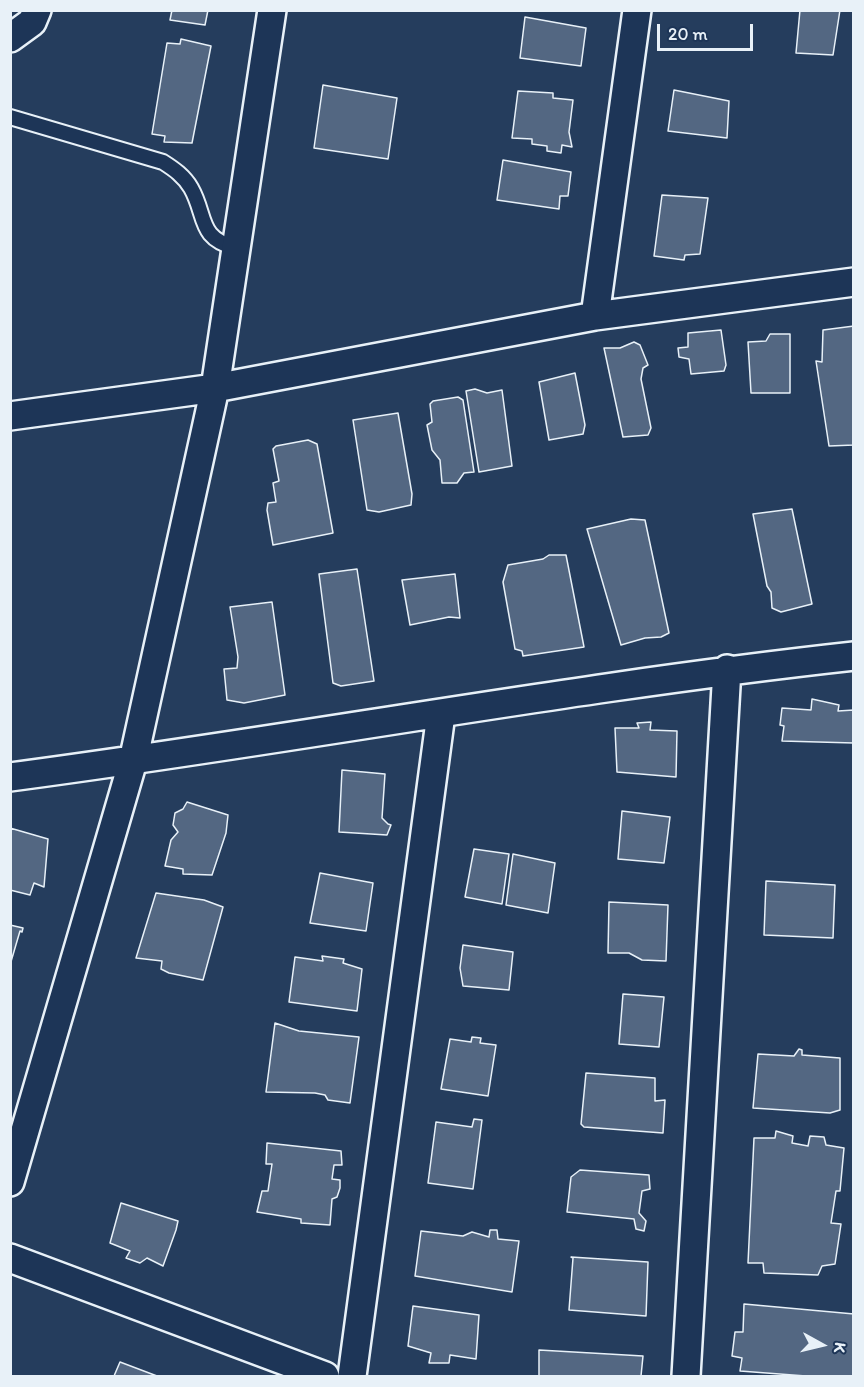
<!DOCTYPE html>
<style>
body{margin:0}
#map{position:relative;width:864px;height:1387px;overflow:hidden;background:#253d5d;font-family:Itim,sans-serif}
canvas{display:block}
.frame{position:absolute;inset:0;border:12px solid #e8f1f8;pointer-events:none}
.north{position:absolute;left:792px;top:1315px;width:60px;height:60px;-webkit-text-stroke:4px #1d3557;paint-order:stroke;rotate:98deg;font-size:16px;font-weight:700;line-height:24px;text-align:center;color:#e8f1f8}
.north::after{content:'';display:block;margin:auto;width:21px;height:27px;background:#e8f1f8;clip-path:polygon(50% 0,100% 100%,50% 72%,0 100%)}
.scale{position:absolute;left:657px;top:24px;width:96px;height:27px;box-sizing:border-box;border:3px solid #e8f1f8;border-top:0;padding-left:8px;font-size:18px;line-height:21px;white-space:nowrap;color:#e8f1f8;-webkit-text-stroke:4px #1d3557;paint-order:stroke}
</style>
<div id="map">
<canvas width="864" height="1387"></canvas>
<div class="frame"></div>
<div class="north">K</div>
<div class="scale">20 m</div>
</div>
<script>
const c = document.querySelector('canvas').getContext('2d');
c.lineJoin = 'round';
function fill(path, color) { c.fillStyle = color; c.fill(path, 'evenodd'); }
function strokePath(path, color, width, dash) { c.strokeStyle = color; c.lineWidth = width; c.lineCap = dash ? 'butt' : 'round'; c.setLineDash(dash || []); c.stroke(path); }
const building = new Path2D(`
 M 172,10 L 208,10 L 205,25 L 170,20 Z
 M 800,10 L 840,10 L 833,55 L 796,53 Z
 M 525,17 L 586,28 L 581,66 L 520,58 Z
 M 181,39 L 211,46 L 192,143 L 164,142 L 165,136 L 152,134 L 167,43 L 180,44 Z
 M 323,85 L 397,98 L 388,159 L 314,148 Z
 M 674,90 L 729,101 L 727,138 L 668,131 Z
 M 518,91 L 553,93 L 553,98 L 573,100 L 569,132 L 572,147 L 562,145 L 561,153 L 547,151 L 547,146 L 532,144 L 532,139 L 512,138 Z
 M 503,160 L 571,172 L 568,196 L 560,196 L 559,209 L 497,200 Z
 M 662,195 L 708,198 L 700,254 L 685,255 L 684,260 L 654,256 Z
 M 854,326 L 854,445 L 829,446 L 816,361 L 822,362 L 823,330 Z
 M 721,330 L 726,365 L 724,371 L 691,374 L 689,359 L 679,357 L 678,348 L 688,347 L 688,333 Z
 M 770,334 L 790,334 L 790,393 L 751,393 L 748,342 L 766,341 Z
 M 634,342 L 640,345 L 648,365 L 643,368 L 641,379 L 651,428 L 648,435 L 623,437 L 604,348 L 620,348 Z
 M 575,373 L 585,425 L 583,434 L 549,440 L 539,382 Z
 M 475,389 L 487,393 L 502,390 L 512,466 L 479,472 L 466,391 Z
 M 458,397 L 463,400 L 474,472 L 464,473 L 457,483 L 442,483 L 440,460 L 432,450 L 427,425 L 432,422 L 430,404 L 433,401 Z
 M 398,413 L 412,494 L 411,505 L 379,512 L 367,510 L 353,420 Z
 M 308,440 L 317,444 L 333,533 L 273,545 L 267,510 L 268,503 L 276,502 L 273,483 L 279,481 L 273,449 L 276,446 Z
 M 792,509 L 812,604 L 781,612 L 772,608 L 771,592 L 767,586 L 753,514 Z
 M 631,519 L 645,520 L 669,633 L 661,637 L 645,638 L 621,645 L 587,529 Z
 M 549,555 L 566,555 L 584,647 L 523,656 L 522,651 L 515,649 L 503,582 L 508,565 L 543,559 Z
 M 357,569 L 374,681 L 341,686 L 333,683 L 319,574 Z
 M 455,574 L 460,618 L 449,617 L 410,625 L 402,580 Z
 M 272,602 L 285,695 L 244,703 L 227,700 L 224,669 L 237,668 L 238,657 L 230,607 Z
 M 812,699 L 839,705 L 838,711 L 854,710 L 854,743 L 782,741 L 784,726 L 780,725 L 782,708 L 811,710 Z
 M 651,722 L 650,730 L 677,731 L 676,777 L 617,772 L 615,728 L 639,728 L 637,723 Z
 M 342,770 L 385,774 L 382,818 L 388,824 L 391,825 L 387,835 L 339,832 Z
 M 187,802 L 228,815 L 226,833 L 212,875 L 183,874 L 183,869 L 165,866 L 171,840 L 178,832 L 173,825 L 175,813 L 183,809 Z
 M 622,811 L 670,817 L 664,863 L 618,859 Z
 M 10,828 L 48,839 L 44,887 L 34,883 L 30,895 L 10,890 Z
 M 474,849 L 509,854 L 502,904 L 465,897 Z
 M 513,854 L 555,863 L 548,913 L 506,905 Z
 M 320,873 L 373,883 L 366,931 L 310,923 Z
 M 766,881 L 835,885 L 833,938 L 764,935 Z
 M 156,893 L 204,900 L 223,907 L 203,980 L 169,973 L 161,969 L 162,961 L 136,958 Z
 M 609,902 L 668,905 L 666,961 L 642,960 L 629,953 L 608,953 Z
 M 10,925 L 23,928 L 22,932 L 20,931 L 10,965 Z
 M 463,945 L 513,952 L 509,990 L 463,986 L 460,968 Z
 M 322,956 L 344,959 L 343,963 L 362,969 L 357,1011 L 289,1002 L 295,957 L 323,961 Z
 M 623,994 L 664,997 L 659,1047 L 619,1044 Z
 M 275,1023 L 299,1031 L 359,1037 L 350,1103 L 328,1100 L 325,1095 L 315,1093 L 266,1092 Z
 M 472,1037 L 481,1038 L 480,1043 L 496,1045 L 488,1096 L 441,1089 L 450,1039 L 471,1042 Z
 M 799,1049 L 802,1050 L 802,1055 L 840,1058 L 840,1110 L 830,1113 L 753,1108 L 758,1054 L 794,1056 Z
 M 586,1073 L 655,1078 L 655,1101 L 665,1100 L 663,1133 L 584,1127 L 581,1124 Z
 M 474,1119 L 482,1120 L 473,1189 L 428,1183 L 436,1122 L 472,1127 Z
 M 776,1131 L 793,1136 L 792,1143 L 808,1146 L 810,1136 L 824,1137 L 826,1145 L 844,1148 L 840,1191 L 836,1191 L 831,1223 L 841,1224 L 835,1264 L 822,1266 L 818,1275 L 764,1273 L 763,1263 L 748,1263 L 754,1138 L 775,1138 Z
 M 267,1143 L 341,1151 L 342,1165 L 334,1165 L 332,1179 L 340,1180 L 340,1188 L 337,1197 L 332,1199 L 330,1225 L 301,1223 L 301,1219 L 257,1212 L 262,1191 L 268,1191 L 269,1184 L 272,1164 L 266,1164 Z
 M 580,1170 L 649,1175 L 650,1189 L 642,1191 L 639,1213 L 646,1221 L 644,1231 L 636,1229 L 634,1219 L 567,1212 L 571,1177 Z
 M 121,1203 L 178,1221 L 176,1230 L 163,1266 L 147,1258 L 140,1263 L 126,1258 L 130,1251 L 110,1243 Z
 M 490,1230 L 497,1230 L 498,1239 L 519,1241 L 512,1292 L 415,1276 L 421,1231 L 463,1236 L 472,1232 L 489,1237 Z
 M 571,1257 L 648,1262 L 646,1316 L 569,1310 L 573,1258 Z
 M 744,1304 L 854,1314 L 854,1376 L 806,1376 L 740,1371 L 742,1358 L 732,1356 L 735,1332 L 743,1332 Z
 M 413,1306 L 479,1315 L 476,1359 L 450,1355 L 449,1363 L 429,1363 L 431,1353 L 408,1346 Z
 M 539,1350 L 643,1356 L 641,1376 L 539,1376 Z
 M 120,1362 L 157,1376 L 114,1376 Z`);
fill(building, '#536782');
strokePath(building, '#e8f1f8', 1.5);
const lane = new Path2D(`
 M 10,117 L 163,162 C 174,169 184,176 191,188 C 207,216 197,238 236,248`);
const street = new Path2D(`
 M 10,38 L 32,22 L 37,10
 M 595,316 L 637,10
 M 10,416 L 215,388 L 595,316 L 854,282
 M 10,777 C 292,740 571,687 854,656
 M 10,1182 L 133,761 L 215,388 L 272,10
 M 10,1258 L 325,1376
 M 352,1376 L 441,714
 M 686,1376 L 727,669`);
strokePath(lane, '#e8f1f8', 18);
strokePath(street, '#e8f1f8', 32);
strokePath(lane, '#1d3557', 14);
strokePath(street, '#1d3557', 27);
</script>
